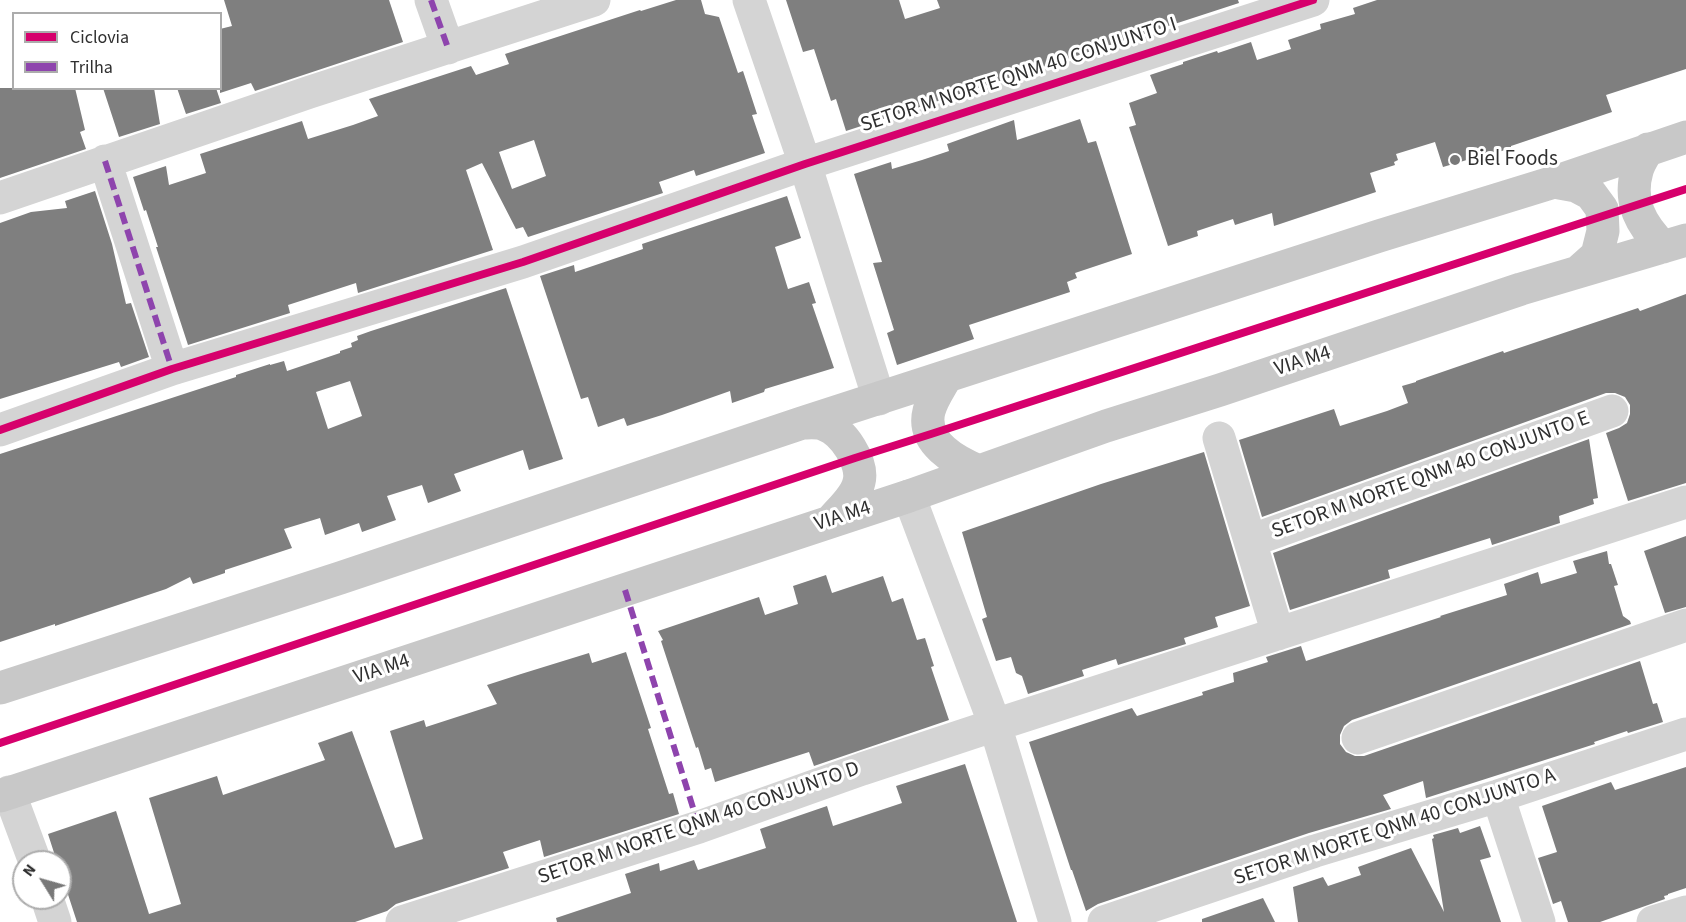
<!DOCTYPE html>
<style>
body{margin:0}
#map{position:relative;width:1686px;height:922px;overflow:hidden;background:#fff;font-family:"Source Sans 3",sans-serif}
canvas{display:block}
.legend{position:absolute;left:12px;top:12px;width:210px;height:78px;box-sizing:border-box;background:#fff;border:2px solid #acacac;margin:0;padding:8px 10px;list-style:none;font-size:18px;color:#303030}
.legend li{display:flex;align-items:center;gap:12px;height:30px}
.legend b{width:30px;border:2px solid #acacac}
.north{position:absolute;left:12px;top:850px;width:60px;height:60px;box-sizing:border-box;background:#fff;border:2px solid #acacac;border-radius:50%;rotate:307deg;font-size:16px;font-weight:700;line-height:24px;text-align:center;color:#303030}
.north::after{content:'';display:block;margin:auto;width:21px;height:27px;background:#787878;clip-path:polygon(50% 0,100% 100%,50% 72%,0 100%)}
</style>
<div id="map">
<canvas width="1686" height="922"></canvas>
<ul class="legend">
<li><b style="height:8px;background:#d6006c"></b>Ciclovia</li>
<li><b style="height:8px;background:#8e44ad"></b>Trilha</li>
</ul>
<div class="north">N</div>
</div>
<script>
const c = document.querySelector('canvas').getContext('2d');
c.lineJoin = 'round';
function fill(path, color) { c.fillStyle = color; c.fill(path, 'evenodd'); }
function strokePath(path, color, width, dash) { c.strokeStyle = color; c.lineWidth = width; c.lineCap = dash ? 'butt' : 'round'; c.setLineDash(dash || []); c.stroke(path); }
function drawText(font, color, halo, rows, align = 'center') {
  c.font = font + ' "Source Sans 3",sans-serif'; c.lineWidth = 6; c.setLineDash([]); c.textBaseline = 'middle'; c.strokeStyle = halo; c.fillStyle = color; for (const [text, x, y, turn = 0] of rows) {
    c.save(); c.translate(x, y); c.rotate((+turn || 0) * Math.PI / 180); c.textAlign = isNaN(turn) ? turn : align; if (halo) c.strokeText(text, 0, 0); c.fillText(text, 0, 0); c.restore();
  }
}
fill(new Path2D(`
 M 224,0 L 389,0 L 403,42 L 255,91 L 251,83 L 220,93 L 220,29 L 232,26 Z
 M 676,0 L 701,0 L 705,14 L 719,17 L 738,73 L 743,71 L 757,114 L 752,115 L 765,153 L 696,176 L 694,170 L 659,182 L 663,193 L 528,237 L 523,227 L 516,229 L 482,163 L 466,170 L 493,250 L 358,293 L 356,283 L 288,305 L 290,313 L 188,345 L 156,247 L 158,247 L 146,210 L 144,211 L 133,177 L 166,166 L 169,185 L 206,173 L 200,154 L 302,121 L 308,139 L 353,125 L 378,116 L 369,99 L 471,66 L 476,75 L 509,64 L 505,54 L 640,10 L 641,11 ZM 534,140 L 546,176 L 512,189 L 499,152 Z
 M 786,0 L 899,0 L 905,19 L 940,8 L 937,0 L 1238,0 L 1239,3 L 846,131 L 836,99 L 831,101 L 814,49 L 803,52 Z
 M 1377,0 L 1686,0 L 1686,69 L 1606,95 L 1612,112 L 1511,146 L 1511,148 L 1477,159 L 1477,157 L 1443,167 L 1435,142 L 1396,154 L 1398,160 L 1394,162 L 1395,165 L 1370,173 L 1376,192 L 1274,226 L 1272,213 L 1235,225 L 1233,219 L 1197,231 L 1198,236 L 1168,246 L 1129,127 L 1136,125 L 1129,103 L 1157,93 L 1150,75 L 1183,64 L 1183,62 L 1217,51 L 1218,53 L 1251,42 L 1257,60 L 1291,49 L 1288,40 L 1321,29 L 1320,24 L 1355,14 L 1353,8 Z
 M 0,88 L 75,88 L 85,130 L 80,132 L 86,149 L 0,178 Z
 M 103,88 L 154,88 L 160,124 L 119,137 Z
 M 177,88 L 216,88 L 221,103 L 186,114 Z
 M 1080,119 L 1088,143 L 1096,141 L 1132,254 L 1075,273 L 1077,278 L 1067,282 L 1070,292 L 969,325 L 974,339 L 897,365 L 887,333 L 894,330 L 873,263 L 882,262 L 854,174 L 891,162 L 892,169 L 922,160 L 949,151 L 947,144 L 1014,120 L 1017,140 Z
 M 95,191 L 112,244 L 126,304 L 131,303 L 149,357 L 121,367 L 119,362 L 0,399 L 0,223 L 31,212 L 67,208 L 65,201 Z
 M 787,196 L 801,238 L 775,247 L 788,289 L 809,282 L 816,303 L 812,304 L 834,368 L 765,389 L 764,392 L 732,403 L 730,391 L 662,415 L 627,426 L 624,418 L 598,427 L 588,397 L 581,399 L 540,276 L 574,265 L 575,272 L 643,249 L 642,244 Z
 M 506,288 L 563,459 L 529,470 L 523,450 L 454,474 L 461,491 L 428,503 L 422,485 L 387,496 L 396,520 L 362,532 L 359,523 L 325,535 L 320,518 L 284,529 L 292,548 L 225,570 L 225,573 L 193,584 L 190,577 L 166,589 L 55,626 L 55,624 L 0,642 L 0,454 L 236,377 L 236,375 L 270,364 L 270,365 L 284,361 L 287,371 L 340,353 L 340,351 L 352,347 L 351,343 L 358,340 L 357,336 L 371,331 ZM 350,381 L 362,416 L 328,429 L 316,392 Z
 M 1686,294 L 1686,483 L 1628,501 L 1606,433 L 1619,428 L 1627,423 L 1630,414 L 1630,405 L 1625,397 L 1615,393 L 1606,393 L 1262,517 L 1239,440 L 1334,409 L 1340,426 L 1387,411 L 1408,403 L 1402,386 L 1416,382 L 1416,381 L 1503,351 L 1504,353 L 1638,308 L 1640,311 Z
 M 1589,439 L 1598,498 L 1593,499 L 1594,504 L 1559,516 L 1560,523 L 1492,545 L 1490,538 L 1388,570 L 1390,578 L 1290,610 L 1273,553 Z
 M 1204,452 L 1250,606 L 1215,617 L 1218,627 L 1184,638 L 1186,644 L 1118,665 L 1116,659 L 1082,670 L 1084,676 L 1028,694 L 1022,676 L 1016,673 L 1011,657 L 996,661 L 982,619 L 987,617 L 962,532 L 1101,484 Z
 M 1686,536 L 1686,607 L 1665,613 L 1644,551 Z
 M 1607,551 L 1609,564 L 1611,564 L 1618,585 L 1614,586 L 1623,616 L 1630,621 L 1631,624 L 1352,720 L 1344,726 L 1340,735 L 1340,744 L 1346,752 L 1355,756 L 1364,756 L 1640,661 L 1653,704 L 1657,703 L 1663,722 L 1628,733 L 1627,731 L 1594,742 L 1595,744 L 1426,798 L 1423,781 L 1383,795 L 1391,809 L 1309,833 L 1098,904 L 1086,911 L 1072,870 L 1071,870 L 1029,742 L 1132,708 L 1137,716 L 1203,695 L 1202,692 L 1234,682 L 1233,673 L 1268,662 L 1266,657 L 1301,646 L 1306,661 L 1441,617 L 1440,616 L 1507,595 L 1504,584 L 1538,572 L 1541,584 L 1577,573 L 1573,561 Z
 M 826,575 L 832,593 L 883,576 L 892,602 L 903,598 L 917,640 L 925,638 L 934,666 L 931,667 L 949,720 L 814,766 L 809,752 L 715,782 L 711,768 L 705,770 L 698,747 L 696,748 L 661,641 L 663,640 L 658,631 L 759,597 L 765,615 L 798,604 L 793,586 Z
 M 626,652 L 651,728 L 648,729 L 669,794 L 673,793 L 679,814 L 544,857 L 540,840 L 503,852 L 509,868 L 396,904 L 387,911 L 355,922 L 77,922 L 60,870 L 60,862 L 57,862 L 48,834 L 116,811 L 149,914 L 181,904 L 149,798 L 217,776 L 223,795 L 325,760 L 318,743 L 352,731 L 395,848 L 423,839 L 390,731 L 424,720 L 426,727 L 497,704 L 487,685 L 521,674 L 589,653 L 592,663 Z
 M 965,764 L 1017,922 L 557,922 L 556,918 L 631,893 L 625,874 L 659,863 L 660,871 L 694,860 L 698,870 L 766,848 L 760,829 L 827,806 L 833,826 L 902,803 L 896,786 Z
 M 1686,767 L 1686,888 L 1668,894 L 1668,895 L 1664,896 L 1665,899 L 1600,922 L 1568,922 L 1561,901 L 1553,904 L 1538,858 L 1557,852 L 1542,806 L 1611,782 L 1615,790 Z
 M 1480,826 L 1491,857 L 1480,860 L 1501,922 L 1298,922 L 1293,887 L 1323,877 L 1328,886 L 1361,875 L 1358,867 L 1411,848 L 1444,912 L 1432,839 L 1434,838 L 1433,835 L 1458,828 L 1460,833 Z
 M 1263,898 L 1275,922 L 1202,922 L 1202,919 Z`), '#7f7f7f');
strokePath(new Path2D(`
 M 431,0 L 448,48
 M 749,0 L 805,164 L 879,399
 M 105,161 L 172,369
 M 0,198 L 310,92 L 594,0
 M 0,430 L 172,369 L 523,262 L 805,164 L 1313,0
 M 1219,438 L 1278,634
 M 909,496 L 995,725 L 1055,922
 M 1250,541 L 1612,411
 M 1358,738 L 1686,625
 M 9,792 L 35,862
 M 1498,796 L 1539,922
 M 47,898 L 55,922
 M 402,922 L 699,827 L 862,769 L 995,725 L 1686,502
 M 1104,922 L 1315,851 L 1498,796 L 1686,734
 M 1653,922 L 1686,912`), '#d4d4d4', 33);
strokePath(new Path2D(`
 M 1648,149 C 1644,156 1639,163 1637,171 C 1628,202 1641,225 1663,247
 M 1554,182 L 1576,186 L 1591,194 L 1602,209 L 1603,231 L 1597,255 L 1578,272
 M 946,377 C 940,388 932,399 929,411 C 921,442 955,461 979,471
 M 802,423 C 809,423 819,422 825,425 C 843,431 864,463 859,482 C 856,497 841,509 832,520
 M 0,688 L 340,578 L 802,423 L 1379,236 L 1554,182 L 1686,137
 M 0,796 L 909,496 L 1106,426 L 1220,390 L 1521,289 L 1686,240`), '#c8c8c8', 33);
strokePath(new Path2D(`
 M 431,0 L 448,48
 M 105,161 L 172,369
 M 625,590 L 699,827`), '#8e44ad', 6, [12, 6]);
strokePath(new Path2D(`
 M 0,430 L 172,369 L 523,262 L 805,164 L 1313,0
 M 0,743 L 855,458 L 931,434 L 1686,189`), '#d6006c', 8);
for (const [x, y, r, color] of [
 [1455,160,6,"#787878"]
]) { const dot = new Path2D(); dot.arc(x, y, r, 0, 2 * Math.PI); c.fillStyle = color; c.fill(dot); strokePath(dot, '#fff', 2); }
drawText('21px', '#303030', '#fff', [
 ["SETOR M NORTE QNM 40 CONJUNTO I",1019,76,-18],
 ["VIA M4",1303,362,-18],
 ["SETOR M NORTE QNM 40 CONJUNTO E",1431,476,-20],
 ["VIA M4",843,517,-18],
 ["VIA M4",382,670,-18],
 ["SETOR M NORTE QNM 40 CONJUNTO D",699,824,-19],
 ["SETOR M NORTE QNM 40 CONJUNTO A",1395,828,-18]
]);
drawText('21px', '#303030', '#fff', [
 ["Biel Foods",1467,160]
], 'left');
</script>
